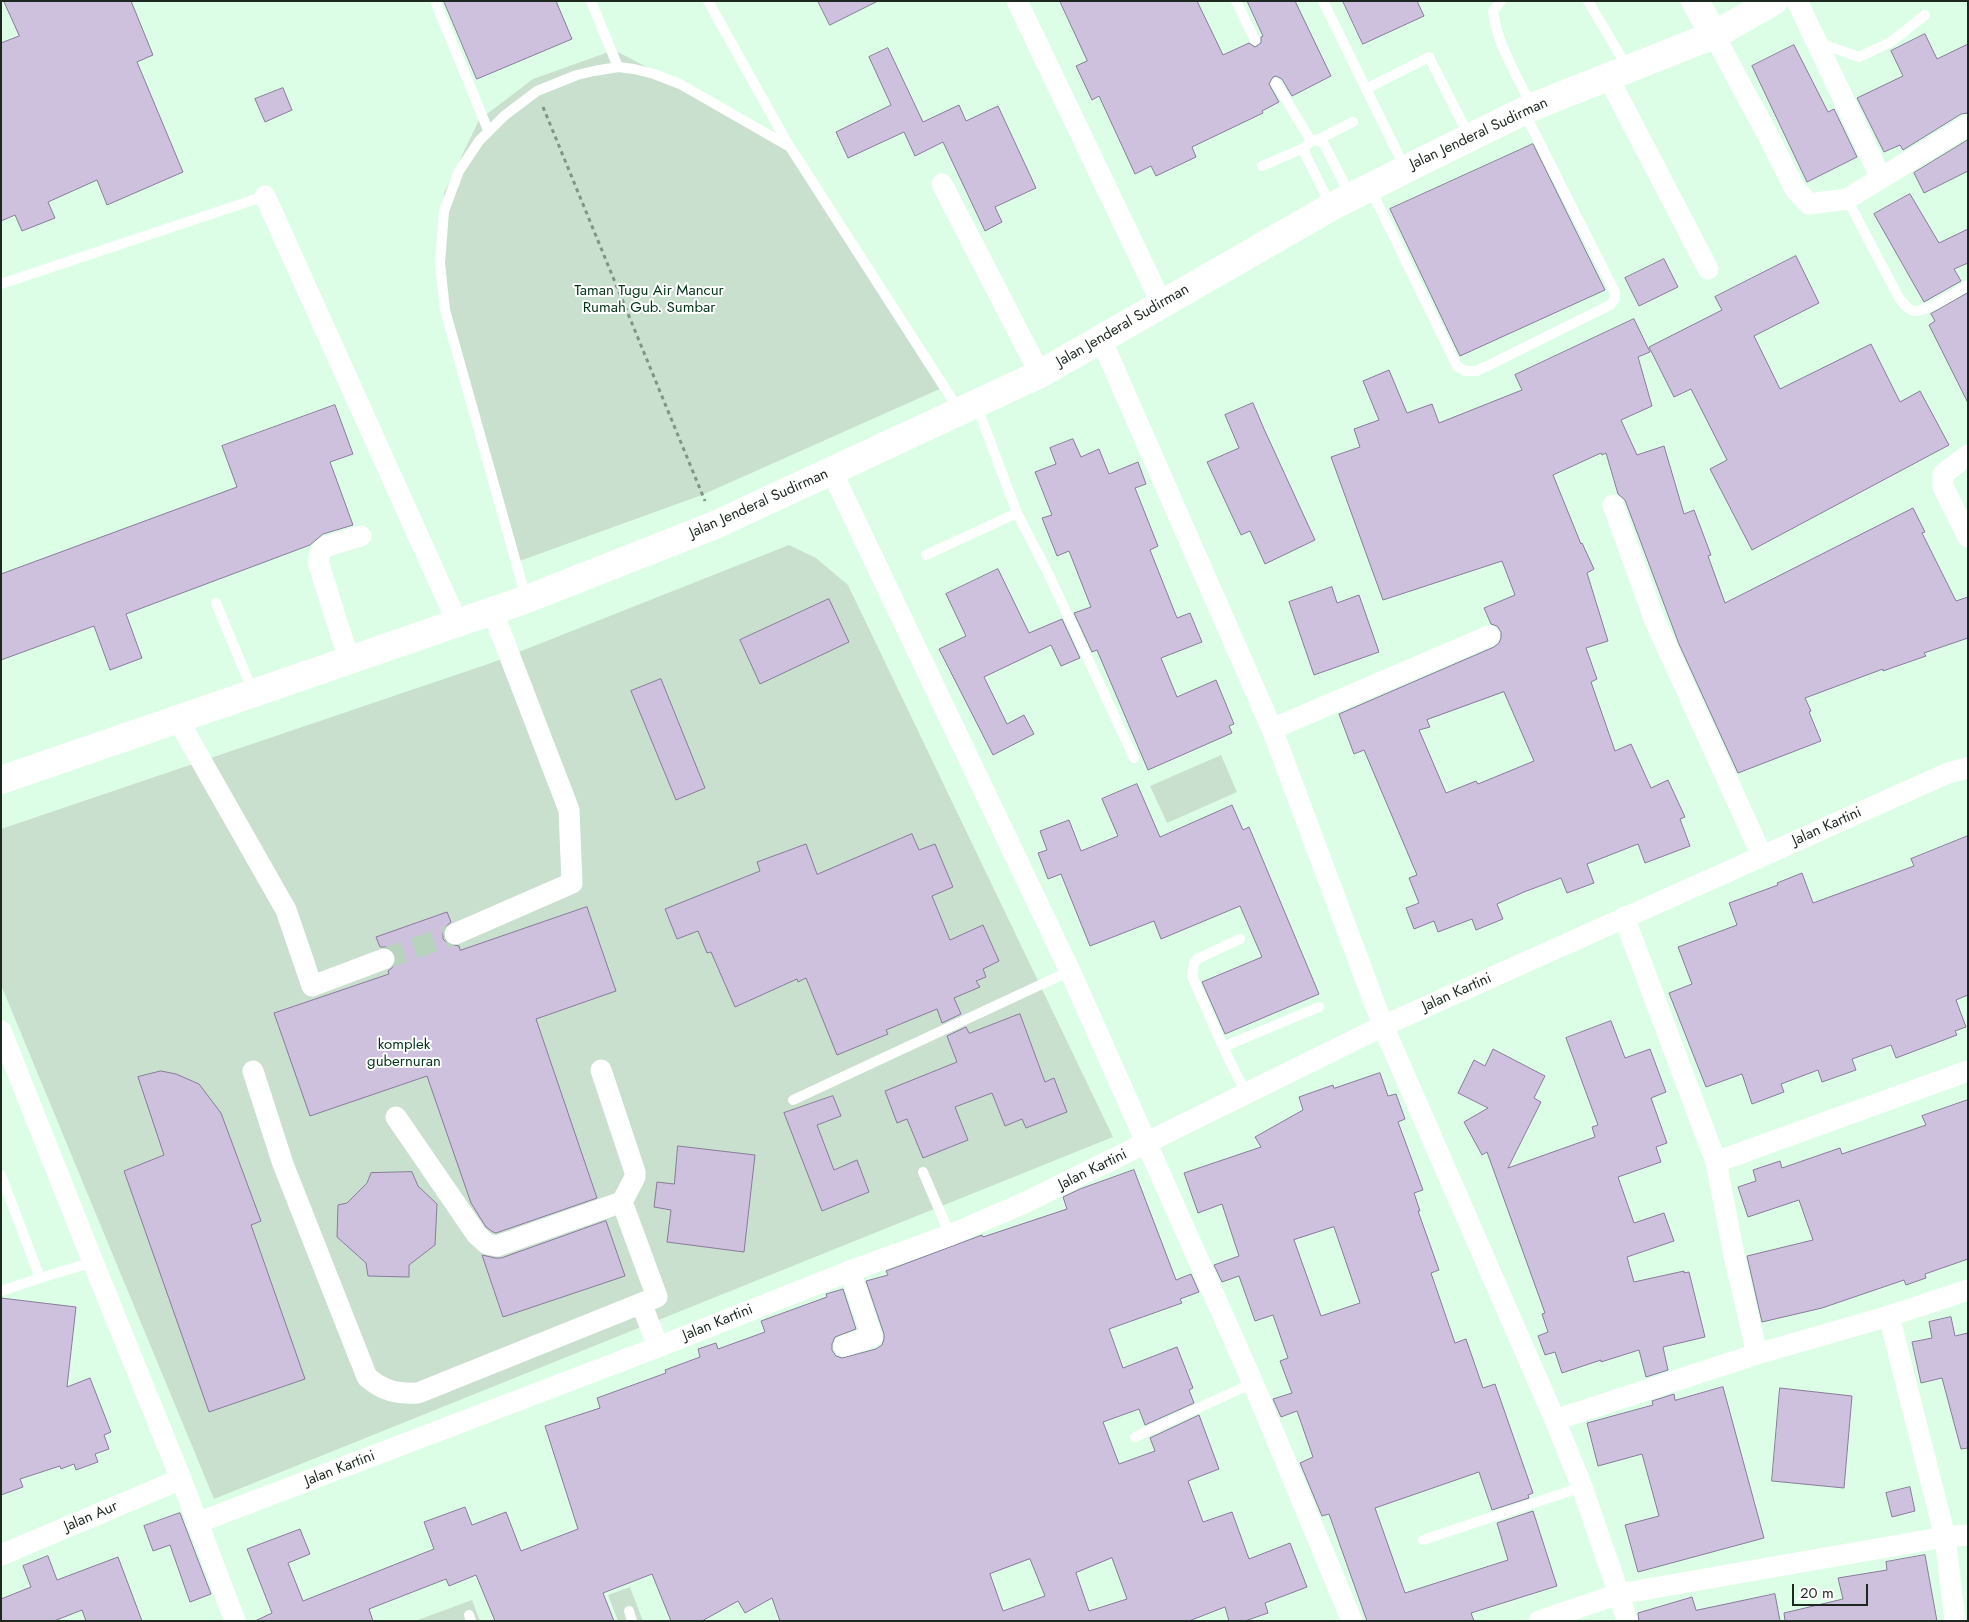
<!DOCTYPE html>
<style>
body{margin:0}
#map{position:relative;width:1969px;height:1622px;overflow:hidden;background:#ddfee6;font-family:Jost,sans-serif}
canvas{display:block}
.frame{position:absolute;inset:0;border:2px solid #1d2920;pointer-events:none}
.scale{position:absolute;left:1792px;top:1584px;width:76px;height:22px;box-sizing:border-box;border:2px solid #1d2920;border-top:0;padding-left:6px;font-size:15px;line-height:18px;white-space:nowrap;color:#1d2920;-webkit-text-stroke:4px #fff;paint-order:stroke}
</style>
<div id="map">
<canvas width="1969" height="1622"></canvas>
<div class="frame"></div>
<div class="scale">20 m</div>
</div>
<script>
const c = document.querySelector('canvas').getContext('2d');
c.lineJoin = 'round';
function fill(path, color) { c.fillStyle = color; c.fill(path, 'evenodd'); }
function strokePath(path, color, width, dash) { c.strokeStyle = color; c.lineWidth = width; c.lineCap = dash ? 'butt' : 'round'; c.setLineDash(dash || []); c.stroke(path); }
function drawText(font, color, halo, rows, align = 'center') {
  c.font = font + ' Jost,sans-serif'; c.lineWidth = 4; c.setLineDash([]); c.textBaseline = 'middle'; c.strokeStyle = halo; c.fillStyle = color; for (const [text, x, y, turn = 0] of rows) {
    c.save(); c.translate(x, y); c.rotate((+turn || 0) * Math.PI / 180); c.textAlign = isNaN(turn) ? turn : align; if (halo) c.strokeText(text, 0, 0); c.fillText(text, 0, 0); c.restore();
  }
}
fill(new Path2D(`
 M 614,50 L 782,137 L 942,388 L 702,495 L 514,563 L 439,288 L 444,193 L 479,120 L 533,79 Z
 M 789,545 L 816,558 L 848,585 L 1113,1137 L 214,1499 L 1,985 L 1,829 L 491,663 Z
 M 1221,755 L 1237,792 L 1167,823 L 1150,786 Z
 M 630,1587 L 643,1621 L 618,1621 L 608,1595 Z
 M 472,1600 L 480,1621 L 415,1621 Z`), '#c9e0cf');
const building = new Path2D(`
 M 4,1 L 131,1 L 153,55 L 137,62 L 183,172 L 107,205 L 97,180 L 48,202 L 55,218 L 22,231 L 15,215 L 1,221 L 1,43 L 19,36 Z
 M 444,1 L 556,1 L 572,39 L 477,79 Z
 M 818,1 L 878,1 L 830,25 Z
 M 1060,1 L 1197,1 L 1223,55 L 1249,43 L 1255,47 L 1261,43 L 1261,37 L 1263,36 L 1247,1 L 1295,1 L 1331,76 L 1292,96 L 1282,79 L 1276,76 L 1273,77 L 1269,84 L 1279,102 L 1262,111 L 1263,113 L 1192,147 L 1196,157 L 1156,176 L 1151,166 L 1135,174 L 1099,96 L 1092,100 L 1076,66 L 1087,61 Z
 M 1343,1 L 1417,1 L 1424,16 L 1363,44 Z
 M 1925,34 L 1937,59 L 1968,44 L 1968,113 L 1961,114 L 1903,150 L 1900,145 L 1884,152 L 1857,98 L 1903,76 L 1891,51 Z
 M 1794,45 L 1828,112 L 1834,109 L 1857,157 L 1807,182 L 1752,66 Z
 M 888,48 L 923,122 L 959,105 L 966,121 L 998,106 L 1036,188 L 995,207 L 1002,222 L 985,231 L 943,142 L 915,156 L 904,132 L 848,158 L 836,132 L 891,105 L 869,57 Z
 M 283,88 L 292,110 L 265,122 L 255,99 Z
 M 1968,140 L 1968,171 L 1924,193 L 1914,173 Z
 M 1533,144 L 1605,290 L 1460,356 L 1390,209 Z
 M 1910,194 L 1939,243 L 1968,229 L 1968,263 L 1954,269 L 1961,281 L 1924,302 L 1874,214 Z
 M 1796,256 L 1819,303 L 1754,336 L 1780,389 L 1871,344 L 1900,402 L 1920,391 L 1949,445 L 1752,550 L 1710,469 L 1727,460 L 1691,389 L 1674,397 L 1649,347 L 1722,310 L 1715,297 Z
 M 1664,259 L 1678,287 L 1639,306 L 1625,278 Z
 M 1968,293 L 1968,403 L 1929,325 L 1935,321 L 1931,314 Z
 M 1634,319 L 1650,352 L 1638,357 L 1652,406 L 1621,420 L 1637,455 L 1664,446 L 1684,514 L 1694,510 L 1711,555 L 1708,556 L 1725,603 L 1913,508 L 1925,532 L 1922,533 L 1956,601 L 1968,597 L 1968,638 L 1924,653 L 1926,656 L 1883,671 L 1883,669 L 1805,698 L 1811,711 L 1809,712 L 1821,741 L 1738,773 L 1679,644 L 1625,500 L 1618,494 L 1606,453 L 1602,455 L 1601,453 L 1553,475 L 1581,544 L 1582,543 L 1594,569 L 1587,573 L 1608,641 L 1586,648 L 1597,679 L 1591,682 L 1615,751 L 1631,744 L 1651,788 L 1668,780 L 1685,817 L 1680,819 L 1690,846 L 1645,863 L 1638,844 L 1587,864 L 1594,883 L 1567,893 L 1561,878 L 1524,892 L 1497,904 L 1503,919 L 1476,930 L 1472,919 L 1438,932 L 1434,921 L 1414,929 L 1406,908 L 1419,903 L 1409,878 L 1417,875 L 1364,750 L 1354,754 L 1339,714 L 1494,647 L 1499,643 L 1501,638 L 1501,632 L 1497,626 L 1491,624 L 1484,608 L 1515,595 L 1502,561 L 1383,600 L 1331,457 L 1360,447 L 1354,429 L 1379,420 L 1363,381 L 1389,370 L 1407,413 L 1432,404 L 1439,423 L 1522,390 L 1515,375 ZM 1504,692 L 1534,761 L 1478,784 L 1476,781 L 1446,793 L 1419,730 L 1430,727 L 1427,720 Z
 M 1253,403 L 1264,429 L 1315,540 L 1265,564 L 1250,531 L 1241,535 L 1207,462 L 1239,448 L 1225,415 Z
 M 335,405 L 353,454 L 330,462 L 353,525 L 323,534 L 310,545 L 126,614 L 142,658 L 110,670 L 94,626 L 1,660 L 1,574 L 237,487 L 222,446 Z
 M 1073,439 L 1081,457 L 1099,449 L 1109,474 L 1138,462 L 1146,484 L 1135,488 L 1158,546 L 1150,550 L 1177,618 L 1190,613 L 1202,642 L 1161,658 L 1177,697 L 1216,680 L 1234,724 L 1229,726 L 1232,733 L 1148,770 L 1097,650 L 1092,652 L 1074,613 L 1091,607 L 1069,551 L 1057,556 L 1042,518 L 1052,515 L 1035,472 L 1056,464 L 1050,448 Z
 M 998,569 L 1029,633 L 1062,619 L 1080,658 L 1061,666 L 1051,645 L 984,677 L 1007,724 L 1024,715 L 1034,734 L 993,755 L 939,649 L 966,636 L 946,594 Z
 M 1332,587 L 1337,603 L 1359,595 L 1379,652 L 1314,675 L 1289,602 Z
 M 829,599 L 849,642 L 760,684 L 740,640 Z
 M 661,679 L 705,788 L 676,800 L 631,691 Z
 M 1137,784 L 1160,837 L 1232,805 L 1243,830 L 1249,827 L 1319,994 L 1225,1034 L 1202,982 L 1262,957 L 1240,906 L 1161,939 L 1154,921 L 1090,946 L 1061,874 L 1048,879 L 1038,853 L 1047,850 L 1040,831 L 1069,820 L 1081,851 L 1118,836 L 1102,799 Z
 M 912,834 L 919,850 L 935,844 L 953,887 L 932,896 L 950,940 L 983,925 L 999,961 L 983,969 L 986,977 L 976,981 L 980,987 L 954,998 L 961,1014 L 942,1023 L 937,1009 L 886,1030 L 888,1034 L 837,1055 L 806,978 L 798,982 L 797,979 L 735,1007 L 711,952 L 707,953 L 698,931 L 677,939 L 665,909 L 760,871 L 757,862 L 806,844 L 817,874 Z
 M 1968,836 L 1968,995 L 1956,1000 L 1966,1027 L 1955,1031 L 1957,1035 L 1896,1058 L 1891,1045 L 1852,1059 L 1856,1070 L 1822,1082 L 1818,1070 L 1781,1084 L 1784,1092 L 1752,1104 L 1742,1074 L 1706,1087 L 1669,993 L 1692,984 L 1678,947 L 1737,925 L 1729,903 L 1778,885 L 1777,883 L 1802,873 L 1813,903 L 1914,866 L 1911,859 Z
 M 587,907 L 616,991 L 536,1019 L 597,1198 L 496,1233 L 493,1232 L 486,1227 L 471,1203 L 427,1076 L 310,1116 L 274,1013 L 389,974 L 388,971 L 393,967 L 396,962 L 396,955 L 392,949 L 386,947 L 380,947 L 376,937 L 447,912 L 451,922 L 445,927 L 443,933 L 443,939 L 448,944 L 459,946 L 460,950 Z
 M 1020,1014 L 1045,1082 L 1054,1078 L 1067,1112 L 1026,1128 L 1022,1119 L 1005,1126 L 992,1093 L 955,1107 L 968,1140 L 923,1158 L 907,1119 L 897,1123 L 885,1091 L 957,1062 L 947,1036 L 966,1027 L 969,1033 Z
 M 1611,1021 L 1625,1058 L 1650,1049 L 1666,1092 L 1651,1098 L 1667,1143 L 1656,1147 L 1661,1162 L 1618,1177 L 1634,1223 L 1664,1213 L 1674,1241 L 1627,1257 L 1634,1282 L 1684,1271 L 1684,1273 L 1689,1272 L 1705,1337 L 1663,1347 L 1668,1370 L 1646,1377 L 1639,1350 L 1601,1362 L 1601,1360 L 1562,1373 L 1555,1352 L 1545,1355 L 1538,1336 L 1548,1332 L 1542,1314 L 1545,1313 L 1487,1152 L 1482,1155 L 1464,1122 L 1488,1108 L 1458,1093 L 1474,1060 L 1485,1066 L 1493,1049 L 1545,1076 L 1534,1098 L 1541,1102 L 1508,1168 L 1595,1137 L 1592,1127 L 1598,1125 L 1566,1038 Z
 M 161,1071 L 176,1074 L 199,1084 L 221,1113 L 261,1221 L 251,1225 L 305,1379 L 209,1412 L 124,1171 L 164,1155 L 138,1077 Z
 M 1380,1073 L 1388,1096 L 1396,1094 L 1405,1119 L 1398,1122 L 1423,1190 L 1414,1193 L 1420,1211 L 1418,1211 L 1439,1270 L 1431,1273 L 1455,1343 L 1466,1339 L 1483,1388 L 1495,1384 L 1533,1493 L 1528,1495 L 1529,1498 L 1492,1510 L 1479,1472 L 1375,1508 L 1405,1593 L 1508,1560 L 1497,1523 L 1533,1511 L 1557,1586 L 1471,1613 L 1474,1621 L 1367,1621 L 1329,1514 L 1322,1516 L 1300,1463 L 1313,1457 L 1297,1411 L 1281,1417 L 1273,1399 L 1292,1393 L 1280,1361 L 1288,1358 L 1273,1315 L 1255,1321 L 1239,1276 L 1222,1282 L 1214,1265 L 1239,1256 L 1222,1204 L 1198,1213 L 1184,1173 L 1261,1147 L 1255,1137 L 1303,1110 L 1299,1097 L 1333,1085 L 1334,1088 ZM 1334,1227 L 1360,1303 L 1321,1316 L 1294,1240 Z
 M 833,1096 L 841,1116 L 817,1125 L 834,1170 L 857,1160 L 869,1192 L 822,1211 L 784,1113 Z
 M 1968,1100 L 1968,1259 L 1925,1274 L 1926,1278 L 1906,1285 L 1904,1280 L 1822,1308 L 1762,1322 L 1747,1256 L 1813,1240 L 1799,1200 L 1748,1217 L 1738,1187 L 1756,1181 L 1753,1170 L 1780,1161 L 1782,1168 L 1840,1148 L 1842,1154 L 1926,1125 L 1922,1116 Z
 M 678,1146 L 755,1155 L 744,1252 L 667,1242 L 671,1210 L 654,1207 L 657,1182 L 674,1184 Z
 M 1134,1170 L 1176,1280 L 1191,1274 L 1199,1292 L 1180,1299 L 1182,1303 L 1109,1329 L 1123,1368 L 1177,1347 L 1193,1388 L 1189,1390 L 1194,1403 L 1145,1425 L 1139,1409 L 1103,1422 L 1119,1464 L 1155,1451 L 1150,1438 L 1199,1415 L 1219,1469 L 1188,1481 L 1203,1522 L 1232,1512 L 1249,1559 L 1290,1543 L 1307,1587 L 1265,1603 L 1268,1613 L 1245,1621 L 1229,1621 L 1225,1607 L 1189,1621 L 780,1621 L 772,1598 L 745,1613 L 738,1601 L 702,1621 L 671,1621 L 652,1574 L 603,1593 L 614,1621 L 495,1621 L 476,1575 L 449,1586 L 446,1579 L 369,1609 L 373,1621 L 255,1621 L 272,1613 L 247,1549 L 300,1529 L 310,1554 L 288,1563 L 303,1601 L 434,1549 L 424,1522 L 465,1507 L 472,1525 L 506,1512 L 521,1551 L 578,1529 L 545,1426 L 600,1408 L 597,1398 L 666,1373 L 665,1370 L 700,1357 L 698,1349 L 716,1343 L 718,1349 L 765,1332 L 761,1321 L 827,1297 L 826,1294 L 843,1289 L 856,1329 L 835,1337 L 832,1344 L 832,1350 L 836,1356 L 842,1358 L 876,1349 L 882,1345 L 884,1339 L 884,1334 L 866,1281 L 888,1275 L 886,1271 L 982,1235 L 983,1237 L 1067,1209 L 1063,1197 L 1080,1189 ZM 1112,1558 L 1127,1599 L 1089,1611 L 1076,1573 ZM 1030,1559 L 1045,1596 L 1003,1611 L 990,1574 Z
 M 412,1172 L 418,1186 L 437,1204 L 435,1245 L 409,1265 L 409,1277 L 368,1276 L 366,1263 L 337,1237 L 338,1205 L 347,1203 L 367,1183 L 371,1173 Z
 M 606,1221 L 625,1276 L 503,1317 L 482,1255 L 495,1258 L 501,1258 Z
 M 1,1298 L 76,1307 L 67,1387 L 90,1378 L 111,1432 L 104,1435 L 109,1449 L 95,1454 L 98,1462 L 76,1470 L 74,1464 L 61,1469 L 60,1466 L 20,1479 L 23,1487 L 1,1495 Z
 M 1951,1317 L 1955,1336 L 1968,1333 L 1968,1448 L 1961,1449 L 1942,1378 L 1921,1383 L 1912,1342 L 1932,1338 L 1929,1322 Z
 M 1723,1387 L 1764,1538 L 1638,1572 L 1625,1525 L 1659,1516 L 1642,1454 L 1598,1466 L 1587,1423 L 1653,1405 L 1652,1401 L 1674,1394 L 1675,1400 Z
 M 1780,1388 L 1852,1396 L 1844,1488 L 1772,1481 Z
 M 1910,1487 L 1915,1511 L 1892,1517 L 1886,1493 Z
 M 180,1513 L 211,1594 L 190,1602 L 170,1545 L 153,1551 L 144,1526 Z
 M 1925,1555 L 1937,1621 L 1785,1621 L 1784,1613 L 1843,1599 L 1838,1578 L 1887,1570 L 1886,1562 Z
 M 48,1556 L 57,1580 L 118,1557 L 142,1621 L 86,1621 L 82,1610 L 54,1621 L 1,1621 L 1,1599 L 31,1587 L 23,1566 Z
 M 1775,1594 L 1780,1621 L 1639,1621 L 1638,1613 L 1692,1597 L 1696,1610 Z`);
fill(building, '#cdc1de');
strokePath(building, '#897c9a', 1);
strokePath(new Path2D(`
 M 384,959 L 455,934`), '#b7d3be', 21, [21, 11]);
strokePath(new Path2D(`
 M 543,107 L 705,501`), '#7f9685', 3, [4, 4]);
strokePath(new Path2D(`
 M 435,1 L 488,130
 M 591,1 L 618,67
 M 708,1 L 789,146
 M 1236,1 L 1255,40
 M 1323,1 L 1366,89
 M 1501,1 L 1493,11 C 1497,45 1517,75 1532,107
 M 1588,1 L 1627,67
 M 1819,43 L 1859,57 L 1891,42 L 1925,15
 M 1276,83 L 1311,141
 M 1317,140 L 1353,122
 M 1262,166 L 1304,148
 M 1405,168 L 1366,89 L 1429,57 L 1469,136
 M 1370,188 L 1457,366 L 1465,371 L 1477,371 L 1610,305 L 1615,299 L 1615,292 L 1524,112
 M 1847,199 L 1899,298 C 1903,303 1908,310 1914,311 C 1927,312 1956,292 1968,285
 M 1331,206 L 1306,156 L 1304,148 L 1311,141 L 1317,140 L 1324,144 L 1350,195
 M 1,284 L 265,196
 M 976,404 L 1017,513 L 1048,573 L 1134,758
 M 926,555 L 1017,513
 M 526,598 L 445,310 L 440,263 L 444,211 L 459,171 L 479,141 L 504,116 L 537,91 L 577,75 L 594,71 L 618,67 L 634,69 L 654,74 L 680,84 L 790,147 L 959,410
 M 216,603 L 253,692
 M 1240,939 L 1197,959 L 1194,964 L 1192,976 L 1223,1047 L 1246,1094
 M 1223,1047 L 1319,1007
 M 793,1100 L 1070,971
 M 923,1172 L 950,1235
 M 1,1175 L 40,1278 L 1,1291
 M 40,1278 L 93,1262
 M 1135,1437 L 1253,1383
 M 1423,1540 L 1582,1487
 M 629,1611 L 632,1621
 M 469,1615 L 471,1621`), '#fff', 10);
strokePath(new Path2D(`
 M 1017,1 L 1162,304
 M 1797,1 L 1881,178
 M 1714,35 L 1771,141 L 1795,189 L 1809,204 L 1847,199 L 1968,125
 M 1608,77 L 1708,269
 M 942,184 L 1040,374
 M 265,196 L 457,622
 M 1101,339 L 1272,729 L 1383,1026 L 1555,1420 L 1582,1487 L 1619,1594 L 1945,1537 L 1968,1535
 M 1968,455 L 1943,474 L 1943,487 L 1968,537
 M 832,472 L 1070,971 L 1253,1383 L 1352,1621
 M 1613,505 L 1655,621 L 1762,856
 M 349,660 L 319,565 C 318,556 319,551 327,546 L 361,536
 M 178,720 L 286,910 L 312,986 L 384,959
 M 1272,729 L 1489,636
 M 1624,917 L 1716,1162 L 1734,1255 L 1757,1354
 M 455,934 L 572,883 L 569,810 L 492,610
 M 1,1031 L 93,1262 L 181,1479 L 235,1621
 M 253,1071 L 283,1164 L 367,1377 C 383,1391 397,1394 418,1393 L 657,1297 L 622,1202 L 635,1177 L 635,1172 L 601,1070
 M 396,1117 L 477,1235 L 487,1244 L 497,1246 L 622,1202
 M 1716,1162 L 1968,1071
 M 642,1305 L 658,1347
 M 1889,1316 L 1945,1537 L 1955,1621
 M 844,1346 L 872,1337 L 850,1271
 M 1555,1420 L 1757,1354 L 1889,1316 L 1968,1290
 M 197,1523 L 658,1347 L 850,1271 L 950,1235 L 1024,1203 L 1383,1026 L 1948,773 L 1968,768
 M 1,1555 L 181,1479
 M 1539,1621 L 1619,1594 L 1627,1621`), '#fff', 21);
strokePath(new Path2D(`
 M 1695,1 L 1714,35`), '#fff', 28);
strokePath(new Path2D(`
 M 1,780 L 527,599 L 715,525 L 1040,374 L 1331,207 L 1418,163 L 1532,107 L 1714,35 L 1774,1`), '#fff', 28);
drawText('15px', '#1d2920', '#fff', [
 ["Jalan Jenderal Sudirman",1479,134,-25],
 ["Jalan Jenderal Sudirman",1123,326,-30],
 ["Jalan Jenderal Sudirman",759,504,-24],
 ["Jalan Kartini",1827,827,-24],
 ["Jalan Kartini",1457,993,-24],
 ["Jalan Kartini",1093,1170,-26],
 ["Jalan Kartini",718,1323,-22],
 ["Jalan Kartini",340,1469,-21],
 ["Jalan Aur",91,1517,-23]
]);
drawText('15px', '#02351a', '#fff', [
 ["Taman Tugu Air Mancur",649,291],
 ["Rumah Gub. Sumbar",649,308],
 ["komplek",404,1045],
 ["gubernuran",404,1062]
]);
</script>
